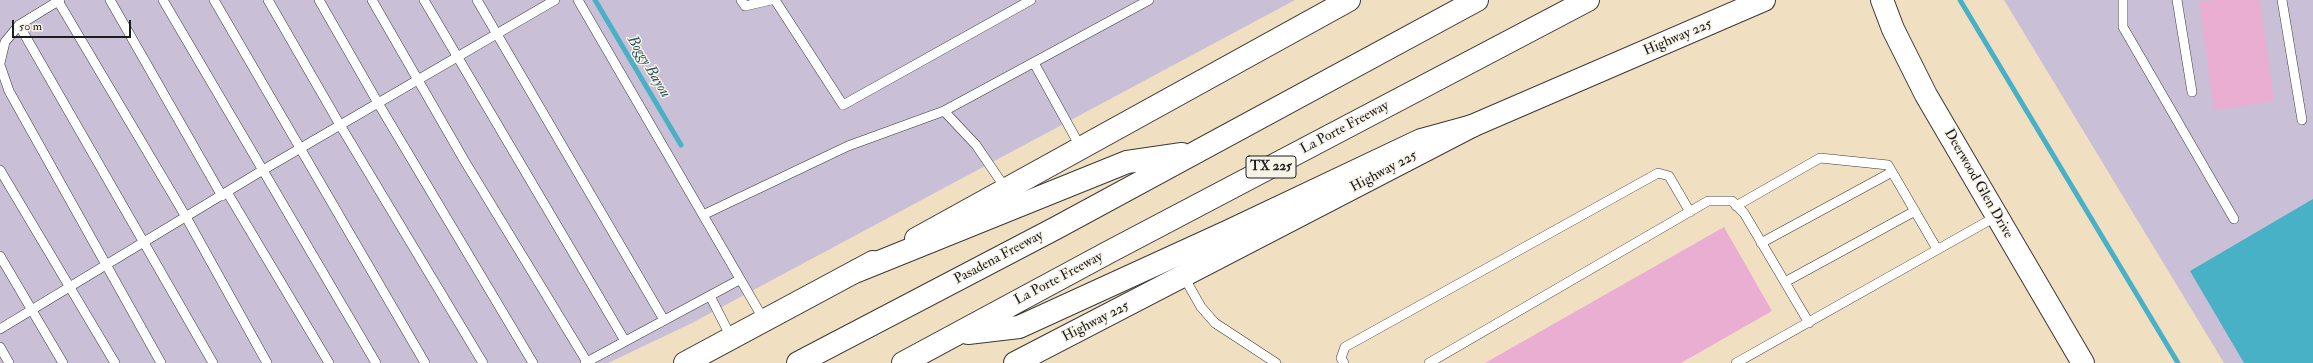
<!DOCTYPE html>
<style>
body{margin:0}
#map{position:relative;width:2313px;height:363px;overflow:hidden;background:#f1dfc1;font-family:"IM FELL Double Pica",serif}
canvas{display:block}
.scale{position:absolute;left:12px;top:20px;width:119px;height:18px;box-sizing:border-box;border:2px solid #1c1c1c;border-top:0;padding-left:5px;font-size:12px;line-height:14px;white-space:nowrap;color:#1c1c1c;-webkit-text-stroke:3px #f7f3e8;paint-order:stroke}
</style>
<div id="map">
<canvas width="2313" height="363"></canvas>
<div class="scale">50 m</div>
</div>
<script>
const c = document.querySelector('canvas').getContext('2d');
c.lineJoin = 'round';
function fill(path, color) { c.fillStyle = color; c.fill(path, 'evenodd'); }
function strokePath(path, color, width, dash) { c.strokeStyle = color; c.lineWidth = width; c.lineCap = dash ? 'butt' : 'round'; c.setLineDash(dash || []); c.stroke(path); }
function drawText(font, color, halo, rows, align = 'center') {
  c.font = font + ' "IM FELL Double Pica",serif'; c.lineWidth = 3; c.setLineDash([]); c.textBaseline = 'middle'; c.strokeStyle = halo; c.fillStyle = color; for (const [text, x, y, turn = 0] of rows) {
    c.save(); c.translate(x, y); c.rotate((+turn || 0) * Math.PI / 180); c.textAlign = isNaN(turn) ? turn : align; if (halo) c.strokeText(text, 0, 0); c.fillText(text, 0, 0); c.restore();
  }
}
fill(new Path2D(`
 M 0,0 L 1295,0 L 690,324 L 608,363 L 0,363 Z
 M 2004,0 L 2313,0 L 2313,363 L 2224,363 Z`), '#c9bfd7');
fill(new Path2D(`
 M 2313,199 L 2313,363 L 2244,363 L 2190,271 Z`), '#48b1c6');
strokePath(new Path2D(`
 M 595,0 L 681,145
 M 1960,0 L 2178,363`), '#48b1c6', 5);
fill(new Path2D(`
 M 2213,0 L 2260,0 L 2274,101 L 2214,110 L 2199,2 Z
 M 1724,227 L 1772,311 L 1681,363 L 1485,363 Z`), '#ebaed3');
const service = new Path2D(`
 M 110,0 L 222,196
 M 163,0 L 376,363
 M 214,0 L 425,363
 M 268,0 L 340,125 L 483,363
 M 319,0 L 378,103 L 533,363
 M 372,0 L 464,160 L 587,362
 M 424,0 L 625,341
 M 477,0 L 664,320
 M 578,0 L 764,320
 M 741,0 L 745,6 L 771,0
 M 775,0 L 843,105 L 1031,0
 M 2123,0 L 2123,27 L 2234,219
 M 2177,0 L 2192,92
 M 2282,0 L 2302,120
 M 58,1 L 186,217 L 267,363
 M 19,25 L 213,363
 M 0,63 L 5,42 L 19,25 L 60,0
 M 1034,63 L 1081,148
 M 0,65 L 9,91 L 161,363
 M 944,111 L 1149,0
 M 0,170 L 115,363
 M 227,192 L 329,363
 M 1736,206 L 1820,158 L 1888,165 L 1937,249
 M 703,215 L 848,146 L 944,111 L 976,145 L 1006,189
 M 1761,243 L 1892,172
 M 0,256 L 63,363
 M 1184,277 L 1201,307 L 1215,323 L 1276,363
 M 1785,282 L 1915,211
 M 710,296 L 732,339
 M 0,329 L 263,170 L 555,0
 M 0,347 L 9,363
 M 585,363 L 739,280
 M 1344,363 L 1341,358 L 1345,347 L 1658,173 L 1669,176 L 1690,212
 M 1429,363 L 1708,201 L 1732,201 L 1744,213 L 1809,323
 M 1736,363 L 1997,216`);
const tertiary = new Path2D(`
 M 1882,0 L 1893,29 L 1926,95 L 2083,363`);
const secondary = new Path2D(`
 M 916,239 L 1349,0
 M 685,363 L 873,262
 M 1015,363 L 1472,126 L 1764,0`);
const motorway = new Path2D(`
 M 857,271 L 1127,162 L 1182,154
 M 968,333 L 1019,327 L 1229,231 L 1421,140 L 1472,126
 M 798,363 L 1056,228 L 1477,0
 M 903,363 L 1109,252 L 1588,0`);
strokePath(service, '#3c3935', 10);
strokePath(tertiary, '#3c3935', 24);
strokePath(secondary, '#3c3935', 24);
strokePath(motorway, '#3c3935', 24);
strokePath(service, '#fff', 9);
strokePath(tertiary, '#fff', 22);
strokePath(secondary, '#fff', 22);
strokePath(motorway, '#fff', 22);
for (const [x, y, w] of [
 [1271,167,50]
]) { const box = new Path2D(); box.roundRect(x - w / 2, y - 11, w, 22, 3); c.fillStyle = '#f7f3e8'; c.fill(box); strokePath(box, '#1c1c1c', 1); }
drawText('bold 13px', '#1c1c1c', null, [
 ["TX 225",1271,167]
]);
drawText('14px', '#1c1c1c', '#f7f3e8', [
 ["Highway 225",1678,38,-23],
 ["La Porte Freeway",1345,128,-28],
 ["Highway 225",1384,172,-28],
 ["Deerwood Glen Drive",1978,184,60],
 ["Pasadena Freeway",999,258,-28],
 ["La Porte Freeway",1059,279,-28],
 ["Highway 225",1096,322,-27]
]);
drawText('italic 15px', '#2e5860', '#f7f3e8', [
 ["Boggy Bayou",648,67,59]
]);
</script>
